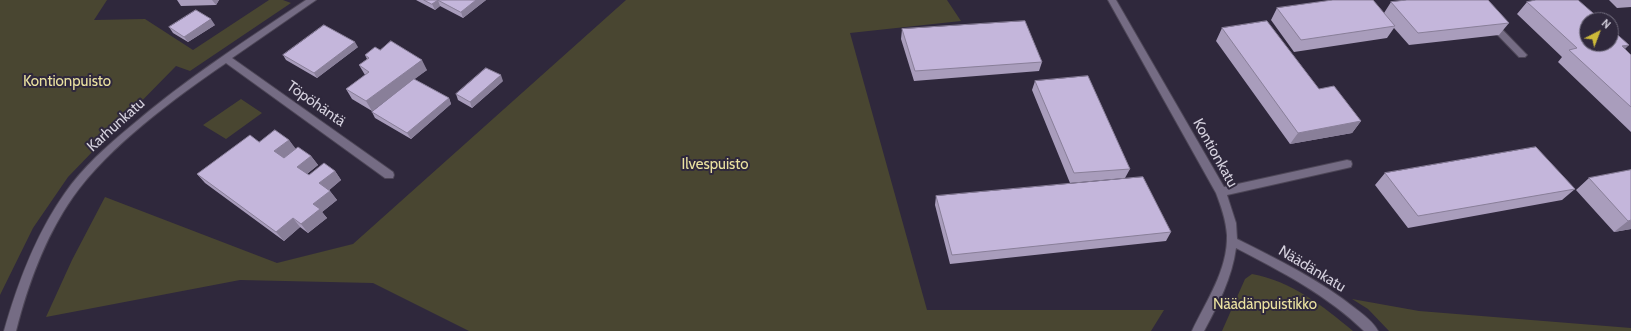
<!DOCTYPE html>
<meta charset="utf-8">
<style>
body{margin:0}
#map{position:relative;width:1631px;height:331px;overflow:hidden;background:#2f283c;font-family:Cabin,sans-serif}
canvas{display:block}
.north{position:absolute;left:1579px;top:12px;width:40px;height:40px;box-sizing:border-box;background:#2f283c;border:1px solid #716c7d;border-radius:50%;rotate:42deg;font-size:11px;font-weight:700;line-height:16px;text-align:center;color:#d5d1de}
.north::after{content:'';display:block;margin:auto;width:14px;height:18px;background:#ccb939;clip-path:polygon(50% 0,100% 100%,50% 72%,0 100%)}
</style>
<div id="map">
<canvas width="1631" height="331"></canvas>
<div class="north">N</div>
</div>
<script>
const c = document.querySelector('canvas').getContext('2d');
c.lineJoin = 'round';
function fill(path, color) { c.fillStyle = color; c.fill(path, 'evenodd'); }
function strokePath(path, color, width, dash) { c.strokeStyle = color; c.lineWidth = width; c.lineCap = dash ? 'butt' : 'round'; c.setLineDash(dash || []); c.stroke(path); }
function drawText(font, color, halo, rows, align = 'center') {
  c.font = font + ' Cabin,sans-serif'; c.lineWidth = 4; c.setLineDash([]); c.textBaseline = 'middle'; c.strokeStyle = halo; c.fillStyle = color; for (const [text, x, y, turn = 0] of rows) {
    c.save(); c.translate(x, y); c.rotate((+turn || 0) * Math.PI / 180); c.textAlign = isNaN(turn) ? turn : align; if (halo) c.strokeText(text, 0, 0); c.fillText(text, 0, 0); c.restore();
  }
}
fill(new Path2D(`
 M 0,0 L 107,0 L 94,20 L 145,19 L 193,50 L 269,0 L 283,0 L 291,3 L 190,71 L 176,66 L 126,117 L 68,177 L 33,228 L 0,295 Z
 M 626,0 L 947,0 L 961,21 L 850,33 L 927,310 L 1164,310 L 1151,331 L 469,331 L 373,283 L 240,280 L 46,317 L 72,260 L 105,197 L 277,263 L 353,244 Z
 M 241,99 L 262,113 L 226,139 L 203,125 Z
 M 1252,274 C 1291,281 1323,306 1353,331 L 1222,331 L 1245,279 Z
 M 1352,299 L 1419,311 L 1631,328 L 1631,331 L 1389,331 L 1368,309 Z`), '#494631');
const minor = new Path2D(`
 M 306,0 L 316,0 L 232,58 L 393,172 L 394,175 L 393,178 L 385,178 L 226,63 C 176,97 108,147 73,197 C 45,237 28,284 16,331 L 4,331 C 18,282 36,234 65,193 C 83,167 107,146 131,126 C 186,79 246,40 306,0 Z
 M 1108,0 L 1116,0 L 1224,187 L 1347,160 L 1351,161 L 1352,164 L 1351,167 L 1347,168 L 1227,195 L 1236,223 L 1237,239 C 1279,260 1320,280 1356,309 C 1364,315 1374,323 1378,331 L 1364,331 C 1327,295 1282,272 1236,248 C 1232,278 1218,305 1204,331 L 1192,331 C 1206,301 1228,270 1227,235 C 1226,220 1221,206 1216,193 Z
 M 1492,21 L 1495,22 L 1525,53 L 1527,55 L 1525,57 L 1519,57 L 1489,26 L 1488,24 L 1489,22 Z`);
strokePath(minor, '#4d4657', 2);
fill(minor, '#756c84');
fill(new Path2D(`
 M 177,0 L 219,0 L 216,5 L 181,6 Z
 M 416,0 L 486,0 L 463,18 L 440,6 L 435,10 Z
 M 1609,0 L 1631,0 L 1631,7 L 1617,8 Z
 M 1391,2 L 1509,23 L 1499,35 L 1409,45 L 1394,28 L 1387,38 L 1294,52 L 1271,20 L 1277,8 L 1384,13 Z
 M 1527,2 L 1625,49 L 1631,55 L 1631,132 L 1558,62 L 1562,57 L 1517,14 Z
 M 215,25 L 188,42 L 173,33 L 169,27 Z
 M 1222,28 L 1319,89 L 1361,121 L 1352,133 L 1290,144 L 1216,41 Z
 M 902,29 L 1042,62 L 1039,71 L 914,81 L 901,39 Z
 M 358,47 L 317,78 L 286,60 L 283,55 Z
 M 380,50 L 427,70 L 414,79 L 449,98 L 451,104 L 411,139 L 375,118 L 372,112 L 397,92 L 372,111 L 352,99 L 346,89 L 365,75 L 359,65 L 367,59 L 365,55 Z
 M 503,81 L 472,108 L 458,100 L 456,94 Z
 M 1035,81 L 1130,169 L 1125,178 L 1070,183 L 1032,90 Z
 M 289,140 L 295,149 L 311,156 L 318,165 L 307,174 L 309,175 L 335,171 L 341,180 L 329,190 L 337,200 L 322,212 L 327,218 L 308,233 L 300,227 L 284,241 L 205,183 L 197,174 L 259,142 Z
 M 1631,170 L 1631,229 L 1614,232 L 1576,190 L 1589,178 Z
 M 1385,173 L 1575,189 L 1562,200 L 1408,228 L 1375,185 Z
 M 936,196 L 1171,232 L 1166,241 L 950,264 L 935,205 Z`), '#a99dbc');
fill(new Path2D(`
 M 212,0 L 219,0 L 216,5 Z
 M 438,0 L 440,6 L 435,10 L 432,4 Z
 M 476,0 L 486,0 L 463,18 L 461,12 Z
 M 211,19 L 215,25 L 188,42 L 184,37 Z
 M 355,42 L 358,47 L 317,78 L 314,73 Z
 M 1629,45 L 1617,57 L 1622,46 Z
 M 422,60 L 427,70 L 372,111 L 366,101 Z
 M 501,75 L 503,81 L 472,108 L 470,102 Z
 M 449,98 L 451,104 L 411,139 L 407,133 Z
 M 1361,121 L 1352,133 L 1290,144 L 1298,133 Z
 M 289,140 L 296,149 L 281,160 L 274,151 Z
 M 311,156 L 318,165 L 304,176 L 297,167 Z
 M 335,171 L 341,180 L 326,193 L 319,183 Z
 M 330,191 L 337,200 L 322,212 L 327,218 L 308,233 L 301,224 L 313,204 Z
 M 293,218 L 300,227 L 284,241 L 276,232 Z
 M 1631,220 L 1631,229 L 1614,232 L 1628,221 Z`), '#897f99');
const building = new Path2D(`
 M 424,0 L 438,0 L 432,4 Z
 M 438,0 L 476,0 L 461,12 Z
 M 1333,0 L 1373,0 L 1395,26 L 1301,40 L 1277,8 Z
 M 1407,0 L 1488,0 L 1509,23 L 1418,33 L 1391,2 Z
 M 1536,0 L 1578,0 L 1601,20 L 1587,20 L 1587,44 L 1611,44 L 1611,29 L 1629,45 L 1622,46 L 1631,55 L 1631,107 L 1569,50 L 1577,48 L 1527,2 Z
 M 196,10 L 211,19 L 184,37 L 169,27 Z
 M 1025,21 L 1042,62 L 915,71 L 902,29 Z
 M 1267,21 L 1319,89 L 1334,86 L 1361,121 L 1298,133 L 1222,28 Z
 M 324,25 L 355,42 L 314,73 L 283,55 Z
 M 391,41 L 422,60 L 366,101 L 346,89 L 369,72 L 359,65 L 369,58 L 365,55 L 375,47 L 380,50 Z
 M 486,68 L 501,75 L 470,102 L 456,94 Z
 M 1088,76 L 1130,169 L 1074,173 L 1035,81 Z
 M 414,79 L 449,98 L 407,133 L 372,112 Z
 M 275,130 L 289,140 L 274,151 L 284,158 L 298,147 L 311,156 L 297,167 L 309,175 L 324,163 L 335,171 L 319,183 L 330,191 L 313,204 L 320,209 L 301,224 L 293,218 L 276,232 L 197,174 L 250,135 L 259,142 Z
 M 1536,147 L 1575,189 L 1418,216 L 1385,173 Z
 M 1631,170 L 1631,220 L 1628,221 L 1589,178 Z
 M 1143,177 L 1171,232 L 952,255 L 936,196 Z`);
fill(building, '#c4b6db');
strokePath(building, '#897f99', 1);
drawText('15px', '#eae1a0', '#2f283c', [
 ["Kontionpuisto",67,82],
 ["Ilvespuisto",715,165],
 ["Näädänpuistikko",1265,305]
]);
drawText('15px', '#d5d1de', '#2f283c', [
 ["Töpöhäntä",316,104,35],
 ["Karhunkatu",116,125,-42],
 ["Kontionkatu",1215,153,61],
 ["Näädänkatu",1312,269,31]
]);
</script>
